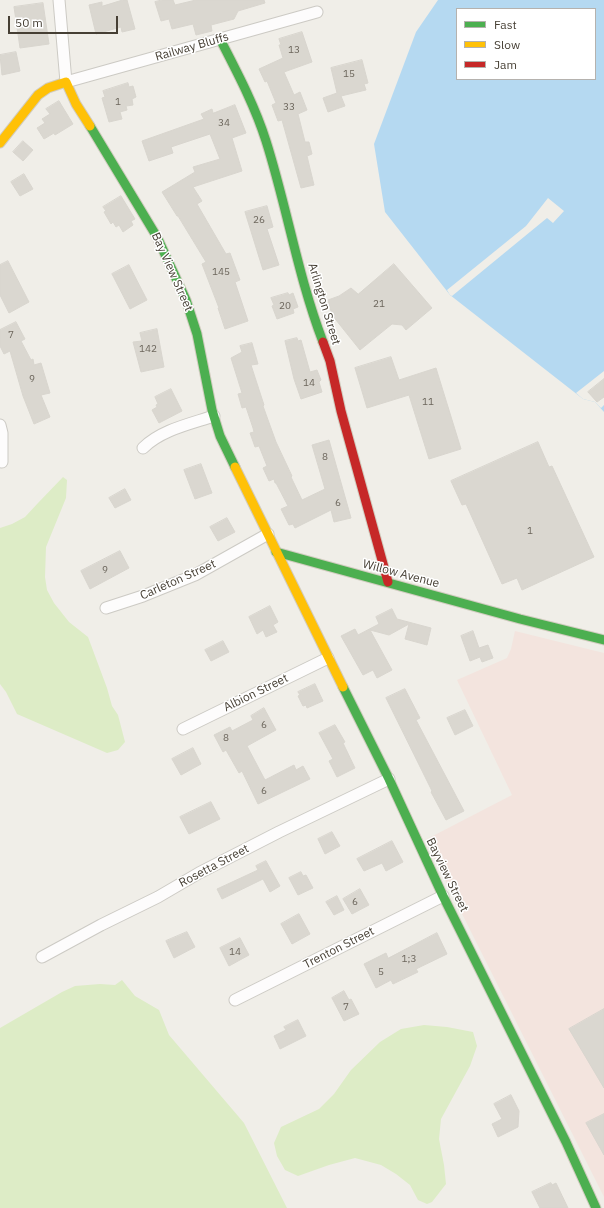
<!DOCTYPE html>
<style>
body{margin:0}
#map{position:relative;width:604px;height:1208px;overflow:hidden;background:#f0eee8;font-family:"IBM Plex Sans",sans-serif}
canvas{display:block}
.legend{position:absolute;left:456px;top:8px;width:140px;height:72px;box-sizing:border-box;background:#fff;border:1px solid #b5b2ae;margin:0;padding:5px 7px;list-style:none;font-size:12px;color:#463f34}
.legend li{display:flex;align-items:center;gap:8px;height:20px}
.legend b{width:20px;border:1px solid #b5b2ae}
.scale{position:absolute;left:8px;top:16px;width:110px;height:18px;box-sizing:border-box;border:2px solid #463f34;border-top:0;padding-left:5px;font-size:12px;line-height:14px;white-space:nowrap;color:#463f34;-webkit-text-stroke:3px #fff;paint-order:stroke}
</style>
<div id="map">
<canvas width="604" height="1208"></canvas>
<ul class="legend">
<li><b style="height:5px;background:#4caf50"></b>Fast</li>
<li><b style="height:5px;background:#ffc107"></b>Slow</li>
<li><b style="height:5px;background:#c62828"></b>Jam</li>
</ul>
<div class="scale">50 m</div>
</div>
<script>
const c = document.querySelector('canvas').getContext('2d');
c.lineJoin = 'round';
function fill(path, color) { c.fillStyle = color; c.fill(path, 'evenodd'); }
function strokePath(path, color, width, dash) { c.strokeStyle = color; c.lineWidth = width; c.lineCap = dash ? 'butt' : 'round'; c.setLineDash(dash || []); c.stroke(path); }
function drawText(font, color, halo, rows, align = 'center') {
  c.font = font + ' "IBM Plex Sans",sans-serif'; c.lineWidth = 3; c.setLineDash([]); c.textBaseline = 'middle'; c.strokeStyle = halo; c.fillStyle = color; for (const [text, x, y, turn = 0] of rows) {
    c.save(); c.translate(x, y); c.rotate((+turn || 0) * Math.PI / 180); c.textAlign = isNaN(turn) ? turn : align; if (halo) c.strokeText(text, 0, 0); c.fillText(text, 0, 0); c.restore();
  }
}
fill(new Path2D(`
 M 515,631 L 604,653 L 604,1197 L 425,840 L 512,795 L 457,680 L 507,658 L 511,649 Z`), '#f3e4de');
fill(new Path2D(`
 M 63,477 L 67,480 L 66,498 L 46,547 L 45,577 L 47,590 L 54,603 L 69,622 L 88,637 L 107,688 L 112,706 L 118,715 L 125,742 L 118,750 L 107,753 L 17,714 L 6,692 L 0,684 L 0,528 L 12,524 L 25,517 L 38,503 Z
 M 122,980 L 135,996 L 159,1010 L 169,1035 L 244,1123 L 287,1208 L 0,1208 L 0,1028 L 62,992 L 75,986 L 100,984 L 115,985 Z
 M 424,1025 L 447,1027 L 473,1032 L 477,1046 L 470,1066 L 441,1119 L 439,1139 L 444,1165 L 446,1184 L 432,1202 L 427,1204 L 418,1200 L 410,1185 L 396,1174 L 381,1165 L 355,1158 L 329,1165 L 298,1176 L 285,1170 L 277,1156 L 274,1143 L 281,1127 L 319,1109 L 334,1094 L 351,1070 L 380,1042 L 401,1029 Z`), '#ddecc6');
fill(new Path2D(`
 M 438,0 L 604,0 L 604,412 L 595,402 L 583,399 L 450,295 L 385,212 L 374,144 L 416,32 ZM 457,9 L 595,9 L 595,79 L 457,79 Z`), '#b5d9f1');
fill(new Path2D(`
 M 548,198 L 564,211 L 553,223 L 547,218 L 452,296 L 450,295 L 447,290 L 526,226 Z
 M 604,371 L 604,405 L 601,408 L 595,402 L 583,399 L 576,393 Z`), '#f0eee8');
const building = new Path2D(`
 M 123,0 L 127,0 L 135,29 L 122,32 L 121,27 L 96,34 L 89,5 L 102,2 L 102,6 Z
 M 162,0 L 173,0 L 175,5 L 196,0 L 264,0 L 265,3 L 238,11 L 234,19 L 211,25 L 212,31 L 196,35 L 193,24 L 172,29 L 169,19 L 161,21 L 155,2 Z
 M 43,3 L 49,44 L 20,48 L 14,7 Z
 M 302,32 L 312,62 L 284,72 L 294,95 L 300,92 L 307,110 L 298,114 L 305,142 L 309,142 L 312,154 L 307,156 L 314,185 L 301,188 L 282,120 L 278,121 L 272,105 L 276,103 L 267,81 L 265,82 L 259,69 L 283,58 L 279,45 L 281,45 L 279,39 Z
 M 16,52 L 20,71 L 2,75 L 0,55 Z
 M 362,60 L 368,83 L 364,84 L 366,90 L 341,96 L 345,106 L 328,112 L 323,98 L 337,93 L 331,68 Z
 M 128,83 L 129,87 L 133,86 L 136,97 L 132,99 L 133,105 L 126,106 L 127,110 L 120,112 L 122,119 L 109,122 L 102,98 L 105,97 L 103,91 Z
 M 59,101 L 73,124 L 55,135 L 54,133 L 44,139 L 37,128 L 45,123 L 42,119 L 50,114 L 46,109 Z
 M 235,105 L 246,133 L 232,138 L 242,171 L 193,187 L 202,201 L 197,204 L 226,254 L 230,253 L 240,280 L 235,282 L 248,321 L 225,329 L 218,308 L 219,308 L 202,264 L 206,262 L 178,216 L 177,216 L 162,192 L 195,172 L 193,167 L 220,159 L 210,134 L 171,147 L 173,153 L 149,161 L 142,141 L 204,119 L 201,114 L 212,109 L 213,113 Z
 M 23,141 L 33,150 L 23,161 L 13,152 Z
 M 24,174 L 33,189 L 20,196 L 11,182 Z
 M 121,196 L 135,219 L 131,221 L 133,225 L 123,232 L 119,225 L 116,227 L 113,222 L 111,224 L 104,212 L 106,211 L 103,207 Z
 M 267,206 L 273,227 L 267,229 L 279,265 L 263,270 L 245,212 Z
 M 8,261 L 29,302 L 9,313 L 0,295 L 0,265 Z
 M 394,264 L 432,308 L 406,330 L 402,325 L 392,324 L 360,350 L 332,315 L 328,300 L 339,296 L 351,288 L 358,294 Z
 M 129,265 L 147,300 L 130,309 L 112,274 Z
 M 288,293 L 289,295 L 293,293 L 298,307 L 293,309 L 294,313 L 277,319 L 272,306 L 274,305 L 271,298 Z
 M 16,322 L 25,339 L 21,341 L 31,360 L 33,359 L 34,365 L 41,363 L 50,393 L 41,395 L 50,417 L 34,424 L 23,396 L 10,351 L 4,354 L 0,346 L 0,330 Z
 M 157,329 L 164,367 L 141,372 L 133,342 L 142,341 L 140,333 Z
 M 297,338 L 298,341 L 301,340 L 310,372 L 317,370 L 321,380 L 319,382 L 322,392 L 301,399 L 294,379 L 285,341 Z
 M 252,343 L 258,364 L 251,365 L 264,405 L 263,406 L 276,442 L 292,476 L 291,477 L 302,500 L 325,489 L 312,445 L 329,440 L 351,518 L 334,522 L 331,510 L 295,528 L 293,524 L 289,525 L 281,509 L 288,506 L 276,483 L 275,483 L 274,479 L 269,481 L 263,468 L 267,466 L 259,446 L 255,447 L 250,433 L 254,432 L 253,428 L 246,407 L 242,408 L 238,394 L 242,393 L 231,358 L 242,352 L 240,346 Z
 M 391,357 L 399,380 L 436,368 L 461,449 L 429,459 L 409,395 L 367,408 L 355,368 Z
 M 604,379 L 604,397 L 597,402 L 588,392 Z
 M 171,389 L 182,411 L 159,423 L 152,410 L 157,407 L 156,405 L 158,404 L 155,397 Z
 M 538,442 L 549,467 L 552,466 L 594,557 L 522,590 L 517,578 L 502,584 L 466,504 L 462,505 L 451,481 Z
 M 201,464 L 212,493 L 195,499 L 184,470 Z
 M 125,489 L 131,500 L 115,508 L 109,498 Z
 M 227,518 L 235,532 L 218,541 L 210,527 Z
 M 120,551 L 129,568 L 90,589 L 81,571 Z
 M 270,606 L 278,622 L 273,625 L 277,632 L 266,637 L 263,630 L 257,634 L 249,617 Z
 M 392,609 L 397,619 L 431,628 L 427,645 L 405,639 L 409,624 L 389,635 L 370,630 L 392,670 L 377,678 L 373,670 L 363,675 L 341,636 L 355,629 L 358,635 L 379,624 L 376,617 Z
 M 473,631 L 479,648 L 488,645 L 493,658 L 482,662 L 480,657 L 470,661 L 461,636 Z
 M 223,641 L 229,652 L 211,661 L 205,650 Z
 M 315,684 L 323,701 L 307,708 L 306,705 L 303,706 L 298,696 L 300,695 L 298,692 Z
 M 405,689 L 420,718 L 416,720 L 464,811 L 446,820 L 431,792 L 432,791 L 386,698 Z
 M 264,708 L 276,730 L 247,746 L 265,780 L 294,765 L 296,770 L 303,766 L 310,779 L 258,804 L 242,771 L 239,773 L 226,750 L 223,752 L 214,735 L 230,727 L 232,731 L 253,720 L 251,716 Z
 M 465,710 L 473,726 L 455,735 L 447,718 Z
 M 335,725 L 345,742 L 343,743 L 355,768 L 337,777 L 329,761 L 333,759 L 319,733 Z
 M 193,748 L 201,764 L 181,775 L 172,759 Z
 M 211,802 L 220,819 L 189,834 L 180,817 Z
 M 332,832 L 340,846 L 325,854 L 318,839 Z
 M 392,841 L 403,862 L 386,871 L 382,863 L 364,871 L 357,859 Z
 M 266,861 L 280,886 L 270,892 L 263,879 L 222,899 L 217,889 L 258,870 L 256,866 Z
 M 301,872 L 303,876 L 306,875 L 313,888 L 298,895 L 289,878 Z
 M 360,889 L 369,905 L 352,914 L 343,899 Z
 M 337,896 L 344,910 L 334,915 L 326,902 Z
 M 299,914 L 310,934 L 292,944 L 281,924 Z
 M 187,932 L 195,947 L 174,958 L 166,941 Z
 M 437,933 L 447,954 L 416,969 L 418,972 L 393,984 L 391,980 L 376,988 L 364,964 L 386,953 L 388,958 Z
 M 240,938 L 249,955 L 229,966 L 220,948 Z
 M 344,991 L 349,1000 L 351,999 L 359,1014 L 344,1021 L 332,998 Z
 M 604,1009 L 604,1088 L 569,1029 Z
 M 298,1020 L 306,1036 L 280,1049 L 274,1036 L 286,1030 L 284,1027 Z
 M 511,1095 L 519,1111 L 518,1127 L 498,1137 L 492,1124 L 502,1119 L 494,1104 Z
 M 604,1114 L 604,1155 L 586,1123 Z
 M 551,1183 L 552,1185 L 556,1183 L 568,1208 L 540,1208 L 532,1192 Z`);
fill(building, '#dad7d0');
strokePath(building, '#d8d5ce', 1);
const street = new Path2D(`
 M 59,0 L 66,82 L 317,12
 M 0,425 L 2,433 L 2,462
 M 143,448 C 161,430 190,424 214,416
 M 106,608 L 143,596 L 195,575 L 268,534
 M 183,729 L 328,658
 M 42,957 L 101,925 L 158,897 L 199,873 L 279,832 L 389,779
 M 235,1000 L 443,896`);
const fast = new Path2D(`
 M 220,39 C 237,72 255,106 266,141 C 287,207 298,277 323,342
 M 90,126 L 157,237 L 186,300 L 197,334 L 212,410 L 220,436 L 235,467
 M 276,552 L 520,619 L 604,640
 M 343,687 L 389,779 L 443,896 L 566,1142 L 596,1208`);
const slow = new Path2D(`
 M 0,143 L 38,95 L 48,88 L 66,82 L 76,104 L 90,126
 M 235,467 L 343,687`);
const jam = new Path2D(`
 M 323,342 L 330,361 L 341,411 L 388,582`);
strokePath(street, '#cccac4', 13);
strokePath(fast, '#d1ccbf', 11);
strokePath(slow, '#d1ccbf', 11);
strokePath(jam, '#d1ccbf', 11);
strokePath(street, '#fdfcfc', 11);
strokePath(fast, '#4caf50', 9);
strokePath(slow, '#ffc107', 9);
strokePath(jam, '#c62828', 9);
drawText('10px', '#6c665c', null, [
 ["13",294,50],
 ["15",349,74],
 ["1",118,102],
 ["33",289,107],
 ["34",224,123],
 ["26",259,220],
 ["145",221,272],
 ["21",379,304],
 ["20",285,306],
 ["7",11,335],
 ["142",148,349],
 ["9",32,379],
 ["14",309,383],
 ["11",428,402],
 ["8",325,457],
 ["6",338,503],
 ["1",530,531],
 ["9",105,570],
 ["6",264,725],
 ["8",226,738],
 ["6",264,791],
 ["6",355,902],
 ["14",235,952],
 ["1;3",409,959],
 ["5",381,972],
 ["7",346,1007]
]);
drawText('12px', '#463f34', '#fff', [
 ["Railway Bluffs",192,47,-16],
 ["Bay View Street",172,272,66],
 ["Arlington Street",324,304,73],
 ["Willow Avenue",401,574,15],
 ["Carleton Street",178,580,-24],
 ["Albion Street",256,693,-26],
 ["Rosetta Street",214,866,-28],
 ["Bayview Street",447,875,64],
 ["Trenton Street",339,948,-27]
]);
</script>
